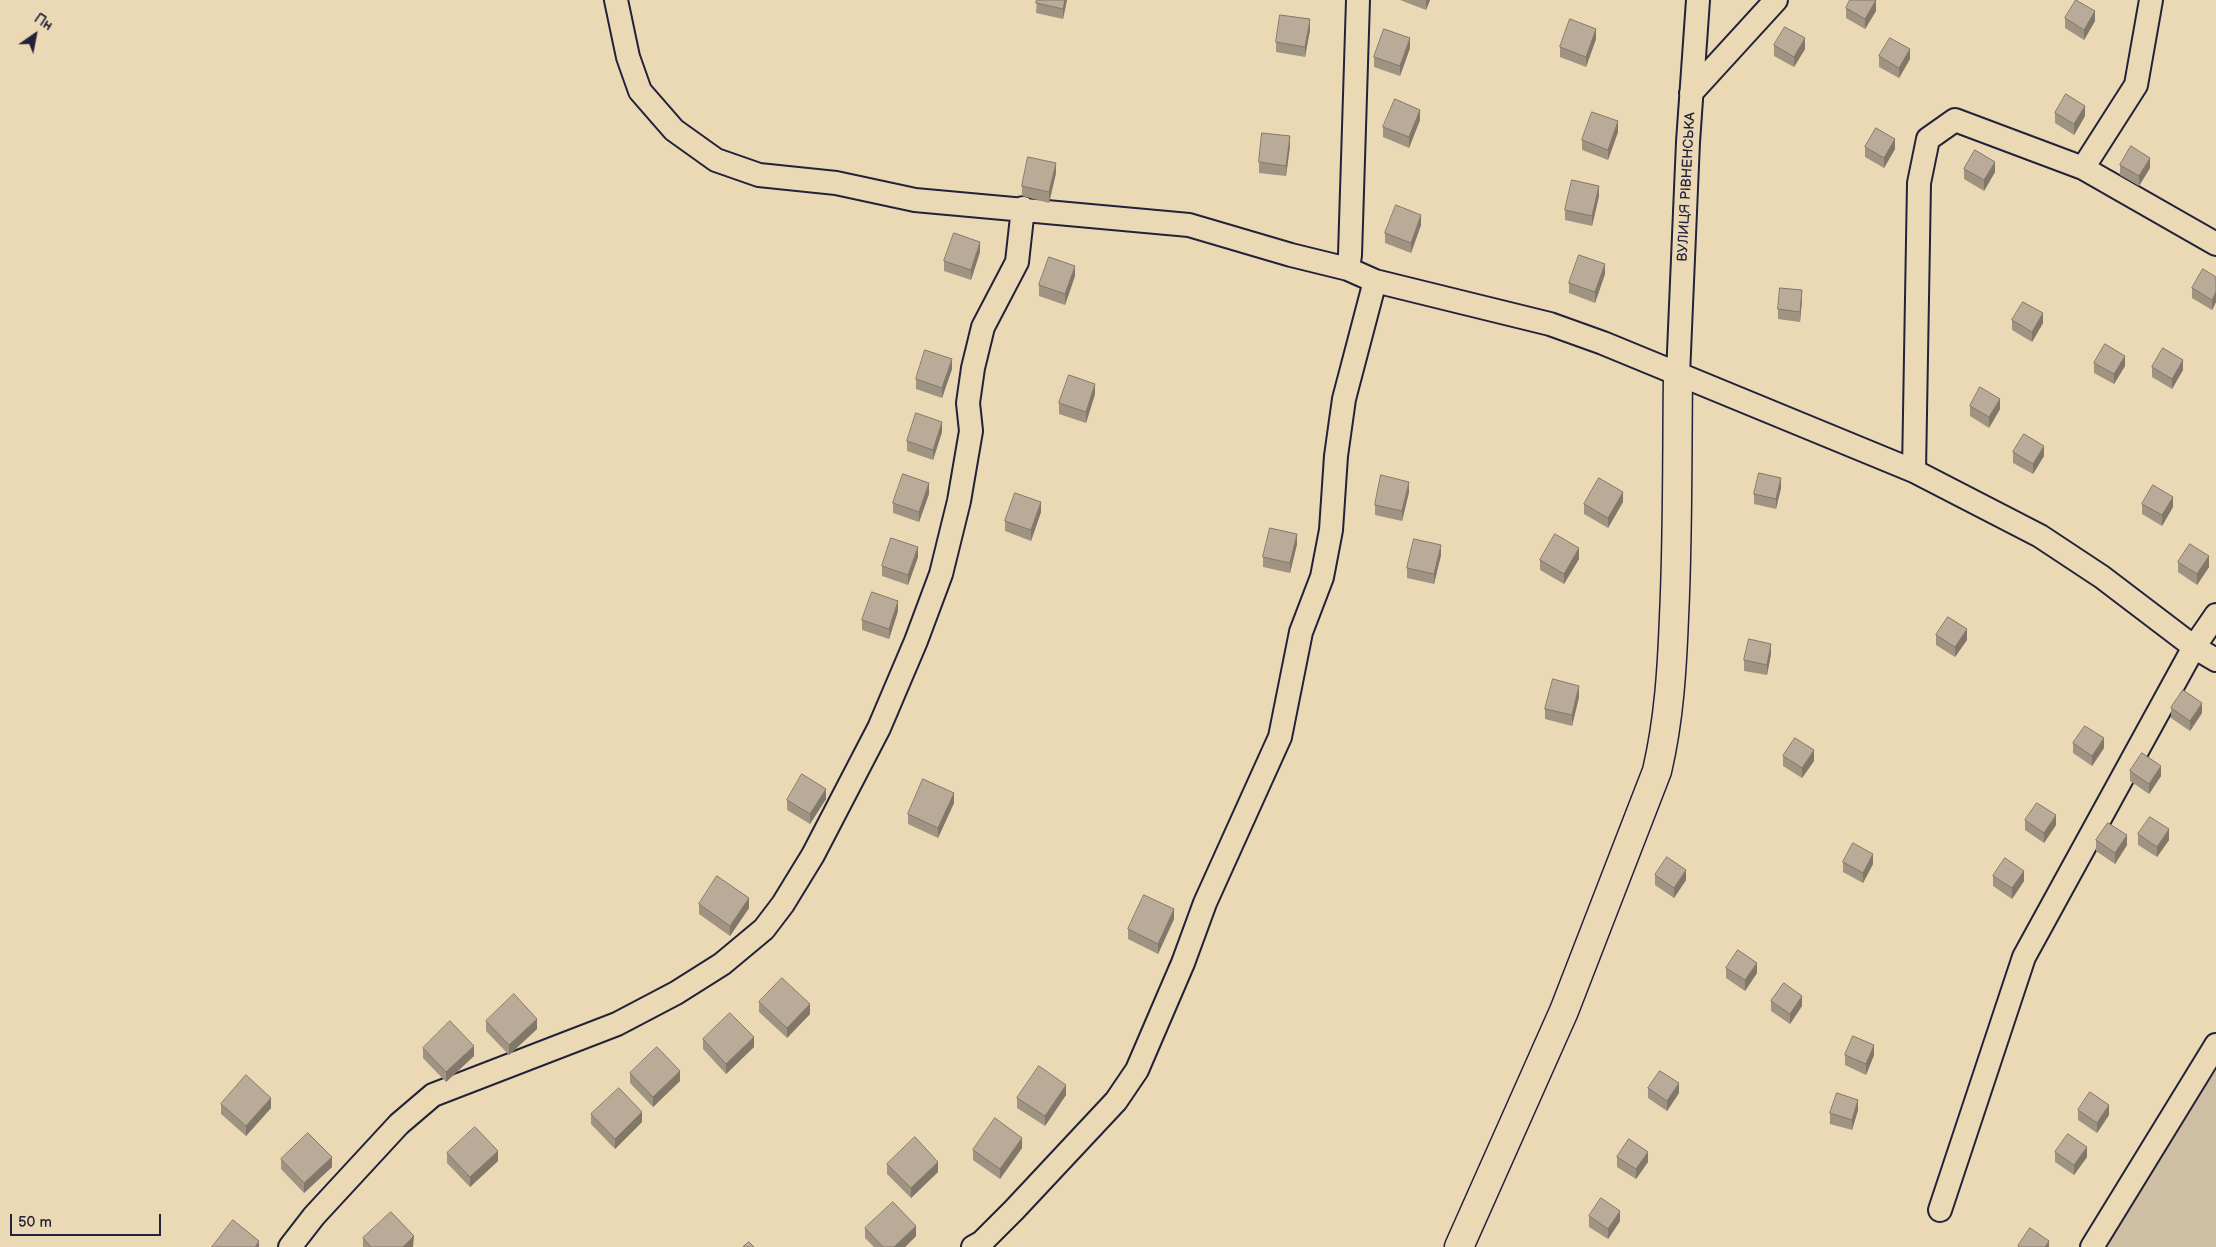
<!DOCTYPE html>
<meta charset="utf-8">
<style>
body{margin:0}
#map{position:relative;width:2216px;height:1247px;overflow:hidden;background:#ebd9b6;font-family:"Balsamiq Sans",sans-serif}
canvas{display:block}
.north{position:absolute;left:10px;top:10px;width:50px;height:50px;-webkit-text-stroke:4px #ebd9b6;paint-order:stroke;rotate:33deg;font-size:14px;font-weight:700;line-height:20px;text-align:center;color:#22223b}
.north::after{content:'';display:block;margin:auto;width:18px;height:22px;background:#22223b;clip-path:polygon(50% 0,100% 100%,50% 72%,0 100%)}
.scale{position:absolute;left:10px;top:1214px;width:151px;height:22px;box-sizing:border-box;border:2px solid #22223b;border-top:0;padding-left:6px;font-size:15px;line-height:18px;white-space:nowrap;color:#22223b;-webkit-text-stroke:4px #ebd9b6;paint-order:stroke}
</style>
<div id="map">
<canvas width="2216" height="1247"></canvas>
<div class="north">Пн</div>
<div class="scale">50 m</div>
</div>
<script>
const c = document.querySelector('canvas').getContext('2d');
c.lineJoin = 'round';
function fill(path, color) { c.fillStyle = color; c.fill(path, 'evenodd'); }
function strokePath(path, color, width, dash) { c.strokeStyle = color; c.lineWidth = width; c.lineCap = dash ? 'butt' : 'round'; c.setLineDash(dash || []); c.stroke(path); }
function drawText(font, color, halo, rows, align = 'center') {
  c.font = font + ' "Balsamiq Sans",sans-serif'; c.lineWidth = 4.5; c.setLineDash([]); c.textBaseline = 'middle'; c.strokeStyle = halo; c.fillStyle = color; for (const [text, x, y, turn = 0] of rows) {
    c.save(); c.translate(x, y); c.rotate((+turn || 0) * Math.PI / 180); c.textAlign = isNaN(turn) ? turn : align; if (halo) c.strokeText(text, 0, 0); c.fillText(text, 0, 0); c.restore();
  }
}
fill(new Path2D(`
 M 2216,1045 L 2216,1247 L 2092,1247 Z`), '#cebea4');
const minor = new Path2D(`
 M 616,0 L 628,57 L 640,91 L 674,130 L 716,160 L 759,175 L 836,183 L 915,200 L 1189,225 L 1291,255 L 1348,269 L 1375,281
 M 1691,93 L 1776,0
 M 2083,168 L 2216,244
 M 1348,269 L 1350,255 L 1358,0
 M 1678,375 L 1688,142 L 1698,0
 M 1914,471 L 1919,183 L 1928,139 L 1955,120 L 2083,168 L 2136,85 L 2151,0
 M 1940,1210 L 2024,957 L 2194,647 L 2216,615
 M 290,1247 L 314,1216 L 399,1124 L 433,1095 L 617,1024 L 676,993 L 722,964 L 764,929 L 783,904 L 813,855 L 879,728 L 916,641 L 941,574 L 959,501 L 971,431 L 968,403 L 973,368 L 983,327 L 1017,262 L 1023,208
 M 973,1247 L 982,1242 L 1014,1210 L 1116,1101 L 1137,1070 L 1183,963 L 1205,903 L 1280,737 L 1301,632 L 1322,577 L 1331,530 L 1336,456 L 1344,399 L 1375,281 L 1550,324 L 1603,343 L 1914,471 L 2040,536 L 2102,577 L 2194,647 L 2216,660
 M 2092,1247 L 2216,1045`);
const tertiary = new Path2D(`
 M 1459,1247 L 1564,1011 L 1657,771 C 1669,720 1672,669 1674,617 C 1678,536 1677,455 1678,375`);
strokePath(minor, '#22223b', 26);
strokePath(tertiary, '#22223b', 31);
strokePath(minor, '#ebd9b6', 22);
strokePath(tertiary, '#ebd9b6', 28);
fill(new Path2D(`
 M 1037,0 L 1067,0 L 1063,19 L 1036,13 Z
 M 1400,0 L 1430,0 L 1426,10 Z
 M 1846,8 L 1876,11 L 1865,29 L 1846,18 Z
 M 2065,18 L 2095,21 L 2084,40 L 2065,28 Z
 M 1310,30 L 1305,57 L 1276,52 L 1276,42 Z
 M 1596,39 L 1586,67 L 1560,57 L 1560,47 Z
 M 1774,45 L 1805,49 L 1794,67 L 1774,56 Z
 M 1410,48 L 1400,76 L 1374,67 L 1374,57 Z
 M 1879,56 L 1910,59 L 1899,78 L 1879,67 Z
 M 2055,113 L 2085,116 L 2074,135 L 2055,123 Z
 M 1420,120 L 1409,148 L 1383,137 L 1383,127 Z
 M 1618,132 L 1608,160 L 1582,150 L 1582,140 Z
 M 1290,146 L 1286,176 L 1259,173 L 1259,162 Z
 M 1865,147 L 1895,149 L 1884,168 L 1865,157 Z
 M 2120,165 L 2150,168 L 2139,186 L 2120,175 Z
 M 1964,169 L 1995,172 L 1984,191 L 1964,179 Z
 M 1056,173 L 1049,203 L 1022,196 L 1022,186 Z
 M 1599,196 L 1592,226 L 1565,220 L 1565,210 Z
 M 1421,225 L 1411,253 L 1385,243 L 1385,233 Z
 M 980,252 L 971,280 L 944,271 L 944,261 Z
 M 1605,274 L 1595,303 L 1569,293 L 1569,283 Z
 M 1075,276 L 1065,305 L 1039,296 L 1039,285 Z
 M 2216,277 L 2216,302 L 2212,310 L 2192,298 L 2192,288 Z
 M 1802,300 L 1800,322 L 1778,319 L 1778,309 Z
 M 2012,320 L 2043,323 L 2032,342 L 2012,330 Z
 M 2094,363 L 2125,366 L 2114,384 L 2094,373 Z
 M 2152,367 L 2183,370 L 2172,389 L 2152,377 Z
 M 952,369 L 942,398 L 916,389 L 916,379 Z
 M 1095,394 L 1086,423 L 1059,414 L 1059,403 Z
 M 1970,406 L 2000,409 L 1989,428 L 1970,416 Z
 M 942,432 L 933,460 L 907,451 L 907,441 Z
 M 2013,452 L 2044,456 L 2033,474 L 2013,463 Z
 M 1781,488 L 1776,509 L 1754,504 L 1754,494 Z
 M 1409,492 L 1402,521 L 1375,515 L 1375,505 Z
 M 929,494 L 919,522 L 893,513 L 893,503 Z
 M 1623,502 L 1608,528 L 1584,514 L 1584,504 Z
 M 2142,504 L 2173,507 L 2162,526 L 2142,514 Z
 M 1041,512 L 1031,541 L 1005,531 L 1005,521 Z
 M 1297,544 L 1290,573 L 1263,567 L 1263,557 Z
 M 1441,555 L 1434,584 L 1407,578 L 1407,568 Z
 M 918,557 L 908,585 L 882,576 L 882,566 Z
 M 1579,559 L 1564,584 L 1540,570 L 1540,560 Z
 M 2178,562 L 2209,567 L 2197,585 L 2178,572 Z
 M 898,611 L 889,639 L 862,630 L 862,620 Z
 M 1936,635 L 1967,640 L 1955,657 L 1936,645 Z
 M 1771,654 L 1767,675 L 1744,671 L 1744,660 Z
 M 1579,697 L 1572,726 L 1545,719 L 1545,709 Z
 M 2171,708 L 2202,713 L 2190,731 L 2171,718 Z
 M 2073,743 L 2104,748 L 2092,766 L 2073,753 Z
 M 1783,756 L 1814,761 L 1802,778 L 1783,766 Z
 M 2130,771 L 2161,776 L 2149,794 L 2130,781 Z
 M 826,799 L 810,824 L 787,810 L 787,800 Z
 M 954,803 L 938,838 L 908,824 L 908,814 Z
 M 2025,820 L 2056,825 L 2044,843 L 2025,830 Z
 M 2138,834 L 2169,840 L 2157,857 L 2138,845 Z
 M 2096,840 L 2127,845 L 2115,864 L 2096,851 Z
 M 1843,862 L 1873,864 L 1863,883 L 1843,872 Z
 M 1655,875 L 1686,880 L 1674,898 L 1655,885 Z
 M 1993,876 L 2024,881 L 2012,899 L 1993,886 Z
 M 699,904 L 749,908 L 730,936 L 699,914 Z
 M 1174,919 L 1158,954 L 1128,939 L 1128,929 Z
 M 1726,968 L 1757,973 L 1745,991 L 1726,978 Z
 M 1771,1001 L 1802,1006 L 1790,1024 L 1771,1011 Z
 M 759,1002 L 810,1014 L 787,1038 L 759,1012 Z
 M 486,1021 L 537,1029 L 509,1055 L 486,1031 Z
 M 703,1039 L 754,1047 L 726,1074 L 703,1049 Z
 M 423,1048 L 474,1056 L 446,1082 L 423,1058 Z
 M 1845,1055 L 1874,1055 L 1866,1075 L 1845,1065 Z
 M 630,1073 L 680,1081 L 653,1107 L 630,1083 Z
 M 1648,1088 L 1679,1093 L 1667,1111 L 1648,1098 Z
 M 1066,1095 L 1045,1126 L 1017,1108 L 1017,1098 Z
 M 221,1104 L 271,1108 L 246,1136 L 221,1114 Z
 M 1858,1110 L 1852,1130 L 1830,1124 L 1830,1113 Z
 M 2078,1110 L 2109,1115 L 2097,1133 L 2078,1120 Z
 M 591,1114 L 642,1122 L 615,1149 L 591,1124 Z
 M 1022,1148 L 1000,1179 L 973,1160 L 973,1150 Z
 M 2055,1152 L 2087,1157 L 2074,1175 L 2055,1162 Z
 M 447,1153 L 498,1161 L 470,1187 L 447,1163 Z
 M 1617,1157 L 1648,1162 L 1636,1179 L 1617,1167 Z
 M 281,1159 L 332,1167 L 304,1193 L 281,1169 Z
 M 887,1164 L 938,1172 L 911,1198 L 887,1174 Z
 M 1589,1216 L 1620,1221 L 1608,1239 L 1589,1227 Z
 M 865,1228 L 916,1236 L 905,1247 L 874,1247 L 865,1238 Z
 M 363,1238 L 414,1247 L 363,1247 Z`), '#9f9382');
fill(new Path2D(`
 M 1065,0 L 1067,0 L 1063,19 L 1063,9 Z
 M 1426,0 L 1430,0 L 1426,10 Z
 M 1876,0 L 1876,11 L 1865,29 L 1865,19 Z
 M 2095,11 L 2095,21 L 2084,40 L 2084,30 Z
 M 1310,19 L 1310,30 L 1305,57 L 1305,47 Z
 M 1596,29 L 1596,39 L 1586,67 L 1586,57 Z
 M 1410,38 L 1410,48 L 1400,76 L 1400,66 Z
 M 1805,38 L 1805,49 L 1794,67 L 1794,57 Z
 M 1910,49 L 1910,59 L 1899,78 L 1899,68 Z
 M 2085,106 L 2085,116 L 2074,135 L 2074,124 Z
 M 1420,110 L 1420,120 L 1409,148 L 1409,137 Z
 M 1618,121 L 1618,132 L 1608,160 L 1608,150 Z
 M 1290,136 L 1290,146 L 1286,176 L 1286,166 Z
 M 1895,139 L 1895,149 L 1884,168 L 1884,158 Z
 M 2150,158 L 2150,168 L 2139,186 L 2139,176 Z
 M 1995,162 L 1995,172 L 1984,191 L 1984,180 Z
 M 1056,163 L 1056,173 L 1049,203 L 1049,192 Z
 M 1599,186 L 1599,196 L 1592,226 L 1592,216 Z
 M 1421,215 L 1421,225 L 1411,253 L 1411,243 Z
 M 980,242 L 980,252 L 971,280 L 971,270 Z
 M 1605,264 L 1605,274 L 1595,303 L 1595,292 Z
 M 1075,266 L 1075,276 L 1065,305 L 1065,294 Z
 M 1802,290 L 1802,300 L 1800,322 L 1800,312 Z
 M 2216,292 L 2216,302 L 2212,310 L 2212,300 Z
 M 2043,313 L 2043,323 L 2032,342 L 2032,332 Z
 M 2125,356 L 2125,366 L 2114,384 L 2114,374 Z
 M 952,359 L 952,369 L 942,398 L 942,388 Z
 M 2183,360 L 2183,370 L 2172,389 L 2172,379 Z
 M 1095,384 L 1095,394 L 1086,423 L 1086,412 Z
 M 2000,399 L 2000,409 L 1989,428 L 1989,417 Z
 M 942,422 L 942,432 L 933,460 L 933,450 Z
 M 2044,446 L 2044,456 L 2033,474 L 2033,464 Z
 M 1781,478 L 1781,488 L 1776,509 L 1776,499 Z
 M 1409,482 L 1409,492 L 1402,521 L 1402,511 Z
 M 929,483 L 929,494 L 919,522 L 919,512 Z
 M 1623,492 L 1623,502 L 1608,528 L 1608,518 Z
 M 2173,497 L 2173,507 L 2162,526 L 2162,515 Z
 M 1041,502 L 1041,512 L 1031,541 L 1031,530 Z
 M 1297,534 L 1297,544 L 1290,573 L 1290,563 Z
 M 1441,545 L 1441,555 L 1434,584 L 1434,574 Z
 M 918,547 L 918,557 L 908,585 L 908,575 Z
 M 1579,548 L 1579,559 L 1564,584 L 1564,574 Z
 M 2209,556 L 2209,567 L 2197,585 L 2197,574 Z
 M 898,601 L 898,611 L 889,639 L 889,629 Z
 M 1967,629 L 1967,640 L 1955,657 L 1955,647 Z
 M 1771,644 L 1771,654 L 1767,675 L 1767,665 Z
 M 1579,686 L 1579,697 L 1572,726 L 1572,715 Z
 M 2202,703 L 2202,713 L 2190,731 L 2190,721 Z
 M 2104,738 L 2104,748 L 2092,766 L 2092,756 Z
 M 1814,750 L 1814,761 L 1802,778 L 1802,768 Z
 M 2161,766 L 2161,776 L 2149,794 L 2149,784 Z
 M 826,789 L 826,799 L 810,824 L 810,814 Z
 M 954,793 L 954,803 L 938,838 L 938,828 Z
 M 2056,815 L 2056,825 L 2044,843 L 2044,833 Z
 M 2169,829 L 2169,840 L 2157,857 L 2157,847 Z
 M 2127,835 L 2127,845 L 2115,864 L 2115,853 Z
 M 1873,854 L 1873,864 L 1863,883 L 1863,873 Z
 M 1686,870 L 1686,880 L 1674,898 L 1674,888 Z
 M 2024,871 L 2024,881 L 2012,899 L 2012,888 Z
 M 749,898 L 749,908 L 730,936 L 730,926 Z
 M 1174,909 L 1174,919 L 1158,954 L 1158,944 Z
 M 1757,963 L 1757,973 L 1745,991 L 1745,980 Z
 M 1802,996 L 1802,1006 L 1790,1024 L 1790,1014 Z
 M 810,1004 L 810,1014 L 787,1038 L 787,1028 Z
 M 537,1019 L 537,1029 L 509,1055 L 509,1045 Z
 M 754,1037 L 754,1047 L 726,1074 L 726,1064 Z
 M 1874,1045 L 1874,1055 L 1866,1075 L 1866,1064 Z
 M 474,1046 L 474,1056 L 446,1082 L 446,1072 Z
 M 680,1071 L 680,1081 L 653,1107 L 653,1097 Z
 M 1679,1083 L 1679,1093 L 1667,1111 L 1667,1101 Z
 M 1066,1085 L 1066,1095 L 1045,1126 L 1045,1116 Z
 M 271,1098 L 271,1108 L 246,1136 L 246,1126 Z
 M 1858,1100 L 1858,1110 L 1852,1130 L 1852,1120 Z
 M 2109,1105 L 2109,1115 L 2097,1133 L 2097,1123 Z
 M 642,1112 L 642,1122 L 615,1149 L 615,1139 Z
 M 1022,1138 L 1022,1148 L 1000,1179 L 1000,1169 Z
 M 2087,1147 L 2087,1157 L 2074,1175 L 2074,1165 Z
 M 498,1151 L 498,1161 L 470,1187 L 470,1177 Z
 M 1648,1152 L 1648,1162 L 1636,1179 L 1636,1169 Z
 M 332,1157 L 332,1167 L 304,1193 L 304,1183 Z
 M 938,1162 L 938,1172 L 911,1198 L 911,1188 Z
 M 1620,1211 L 1620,1221 L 1608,1239 L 1608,1229 Z
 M 916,1226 L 916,1236 L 905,1247 L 894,1247 Z
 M 414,1236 L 413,1247 L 403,1247 Z
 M 259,1241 L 259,1247 L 255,1247 Z
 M 2049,1241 L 2049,1247 L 2045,1247 Z`), '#82786a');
const building = new Path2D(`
 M 1037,0 L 1065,0 L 1063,9 L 1036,3 Z
 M 1850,0 L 1876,0 L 1865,19 L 1846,8 Z
 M 2076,0 L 2095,11 L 2084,30 L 2065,18 Z
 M 1280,15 L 1310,19 L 1305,47 L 1276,42 Z
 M 1570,19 L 1596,29 L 1586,57 L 1560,47 Z
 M 1785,27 L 1805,38 L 1794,57 L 1774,45 Z
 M 1384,29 L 1410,38 L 1400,66 L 1374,57 Z
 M 1890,38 L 1910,49 L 1899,68 L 1879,56 Z
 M 2066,94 L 2085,106 L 2074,124 L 2055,113 Z
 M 1395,99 L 1420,110 L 1409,137 L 1383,127 Z
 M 1592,112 L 1618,121 L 1608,150 L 1582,140 Z
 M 1876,128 L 1895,139 L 1884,158 L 1865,147 Z
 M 1262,133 L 1290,136 L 1286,166 L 1259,162 Z
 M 2131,146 L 2150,158 L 2139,176 L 2120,165 Z
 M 1975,150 L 1995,162 L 1984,180 L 1964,169 Z
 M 1028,157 L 1056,163 L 1049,192 L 1022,186 Z
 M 1572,180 L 1599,186 L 1592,216 L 1565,210 Z
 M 1396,205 L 1421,215 L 1411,243 L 1385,233 Z
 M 954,233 L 980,242 L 971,270 L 944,261 Z
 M 1579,255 L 1605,264 L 1595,292 L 1569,283 Z
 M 1049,257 L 1075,266 L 1065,294 L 1039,285 Z
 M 2203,269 L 2216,277 L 2216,292 L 2212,300 L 2192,288 Z
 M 1780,288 L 1802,290 L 1800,312 L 1778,309 Z
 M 2023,302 L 2043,313 L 2032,332 L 2012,320 Z
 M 2105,344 L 2125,356 L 2114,374 L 2094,363 Z
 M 2163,348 L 2183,360 L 2172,379 L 2152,367 Z
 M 925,350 L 952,359 L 942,388 L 916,379 Z
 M 1069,375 L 1095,384 L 1086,412 L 1059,403 Z
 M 1980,387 L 2000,399 L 1989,417 L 1970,406 Z
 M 916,413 L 942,422 L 933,450 L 907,441 Z
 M 2024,434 L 2044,446 L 2033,464 L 2013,452 Z
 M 1759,473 L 1781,478 L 1776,499 L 1754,494 Z
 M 903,474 L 929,483 L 919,512 L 893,503 Z
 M 1381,475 L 1409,482 L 1402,511 L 1375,505 Z
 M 1599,478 L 1623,492 L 1608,518 L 1584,504 Z
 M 2153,485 L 2173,497 L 2162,515 L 2142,504 Z
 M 1015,493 L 1041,502 L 1031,530 L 1005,521 Z
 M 1270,528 L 1297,534 L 1290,563 L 1263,557 Z
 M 1555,534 L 1579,548 L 1564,574 L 1540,560 Z
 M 891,538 L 918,547 L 908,575 L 882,566 Z
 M 1414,539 L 1441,545 L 1434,574 L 1407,568 Z
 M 2190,544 L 2209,556 L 2197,574 L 2178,562 Z
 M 872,592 L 898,601 L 889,629 L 862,620 Z
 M 1948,617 L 1967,629 L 1955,647 L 1936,635 Z
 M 1749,639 L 1771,644 L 1767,665 L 1744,660 Z
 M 1553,679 L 1579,686 L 1572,715 L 1545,709 Z
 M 2183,690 L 2202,703 L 2190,721 L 2171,708 Z
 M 2085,726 L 2104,738 L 2092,756 L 2073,743 Z
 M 1795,738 L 1814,750 L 1802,768 L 1783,756 Z
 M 2142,753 L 2161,766 L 2149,784 L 2130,771 Z
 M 802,774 L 826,789 L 810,814 L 787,800 Z
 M 923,779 L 954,793 L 938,828 L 908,814 Z
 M 2037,803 L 2056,815 L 2044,833 L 2025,820 Z
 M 2150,817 L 2169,829 L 2157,847 L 2138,834 Z
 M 2108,823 L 2127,835 L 2115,853 L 2096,840 Z
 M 1853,843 L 1873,854 L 1863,873 L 1843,862 Z
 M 1667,857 L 1686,870 L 1674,888 L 1655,875 Z
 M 2005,858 L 2024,871 L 2012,888 L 1993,876 Z
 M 717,876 L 749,898 L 730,926 L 699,904 Z
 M 1144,895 L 1174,909 L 1158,944 L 1128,929 Z
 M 1738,950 L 1757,963 L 1745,980 L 1726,968 Z
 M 782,978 L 810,1004 L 787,1028 L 759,1002 Z
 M 1784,983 L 1802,996 L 1790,1014 L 1771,1001 Z
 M 514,994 L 537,1019 L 509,1045 L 486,1021 Z
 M 730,1013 L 754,1037 L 726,1064 L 703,1039 Z
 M 450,1021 L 474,1046 L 446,1072 L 423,1048 Z
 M 1853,1036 L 1874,1045 L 1866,1064 L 1845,1055 Z
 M 657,1047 L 680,1071 L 653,1097 L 630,1073 Z
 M 1039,1066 L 1066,1085 L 1045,1116 L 1017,1098 Z
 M 1660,1071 L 1679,1083 L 1667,1101 L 1648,1088 Z
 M 246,1075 L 271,1098 L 246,1126 L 221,1104 Z
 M 619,1088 L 642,1112 L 615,1139 L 591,1114 Z
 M 2090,1092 L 2109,1105 L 2097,1123 L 2078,1110 Z
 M 1837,1093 L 1858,1100 L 1852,1120 L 1830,1113 Z
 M 995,1118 L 1022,1138 L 1000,1169 L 973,1150 Z
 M 475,1127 L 498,1151 L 470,1177 L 447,1153 Z
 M 308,1133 L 332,1157 L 304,1183 L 281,1159 Z
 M 2068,1134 L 2087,1147 L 2074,1165 L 2055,1152 Z
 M 915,1137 L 938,1162 L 911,1188 L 887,1164 Z
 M 1629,1139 L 1648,1152 L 1636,1169 L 1617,1157 Z
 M 1601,1198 L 1620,1211 L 1608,1229 L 1589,1216 Z
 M 893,1202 L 916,1226 L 894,1247 L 883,1247 L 865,1228 Z
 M 391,1212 L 414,1236 L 403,1247 L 371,1247 L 363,1238 Z
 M 233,1220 L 259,1241 L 255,1247 L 212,1247 Z
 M 2030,1228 L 2049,1241 L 2045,1247 L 2019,1247 L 2018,1246 Z
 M 749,1242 L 754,1247 L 743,1247 Z`);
fill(building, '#b9ab97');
strokePath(building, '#82786a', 1);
drawText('14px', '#22223b', '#ebd9b6', [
 ["ВУЛИЦЯ РІВНЕНСЬКА",1687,187,-87]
]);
</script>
